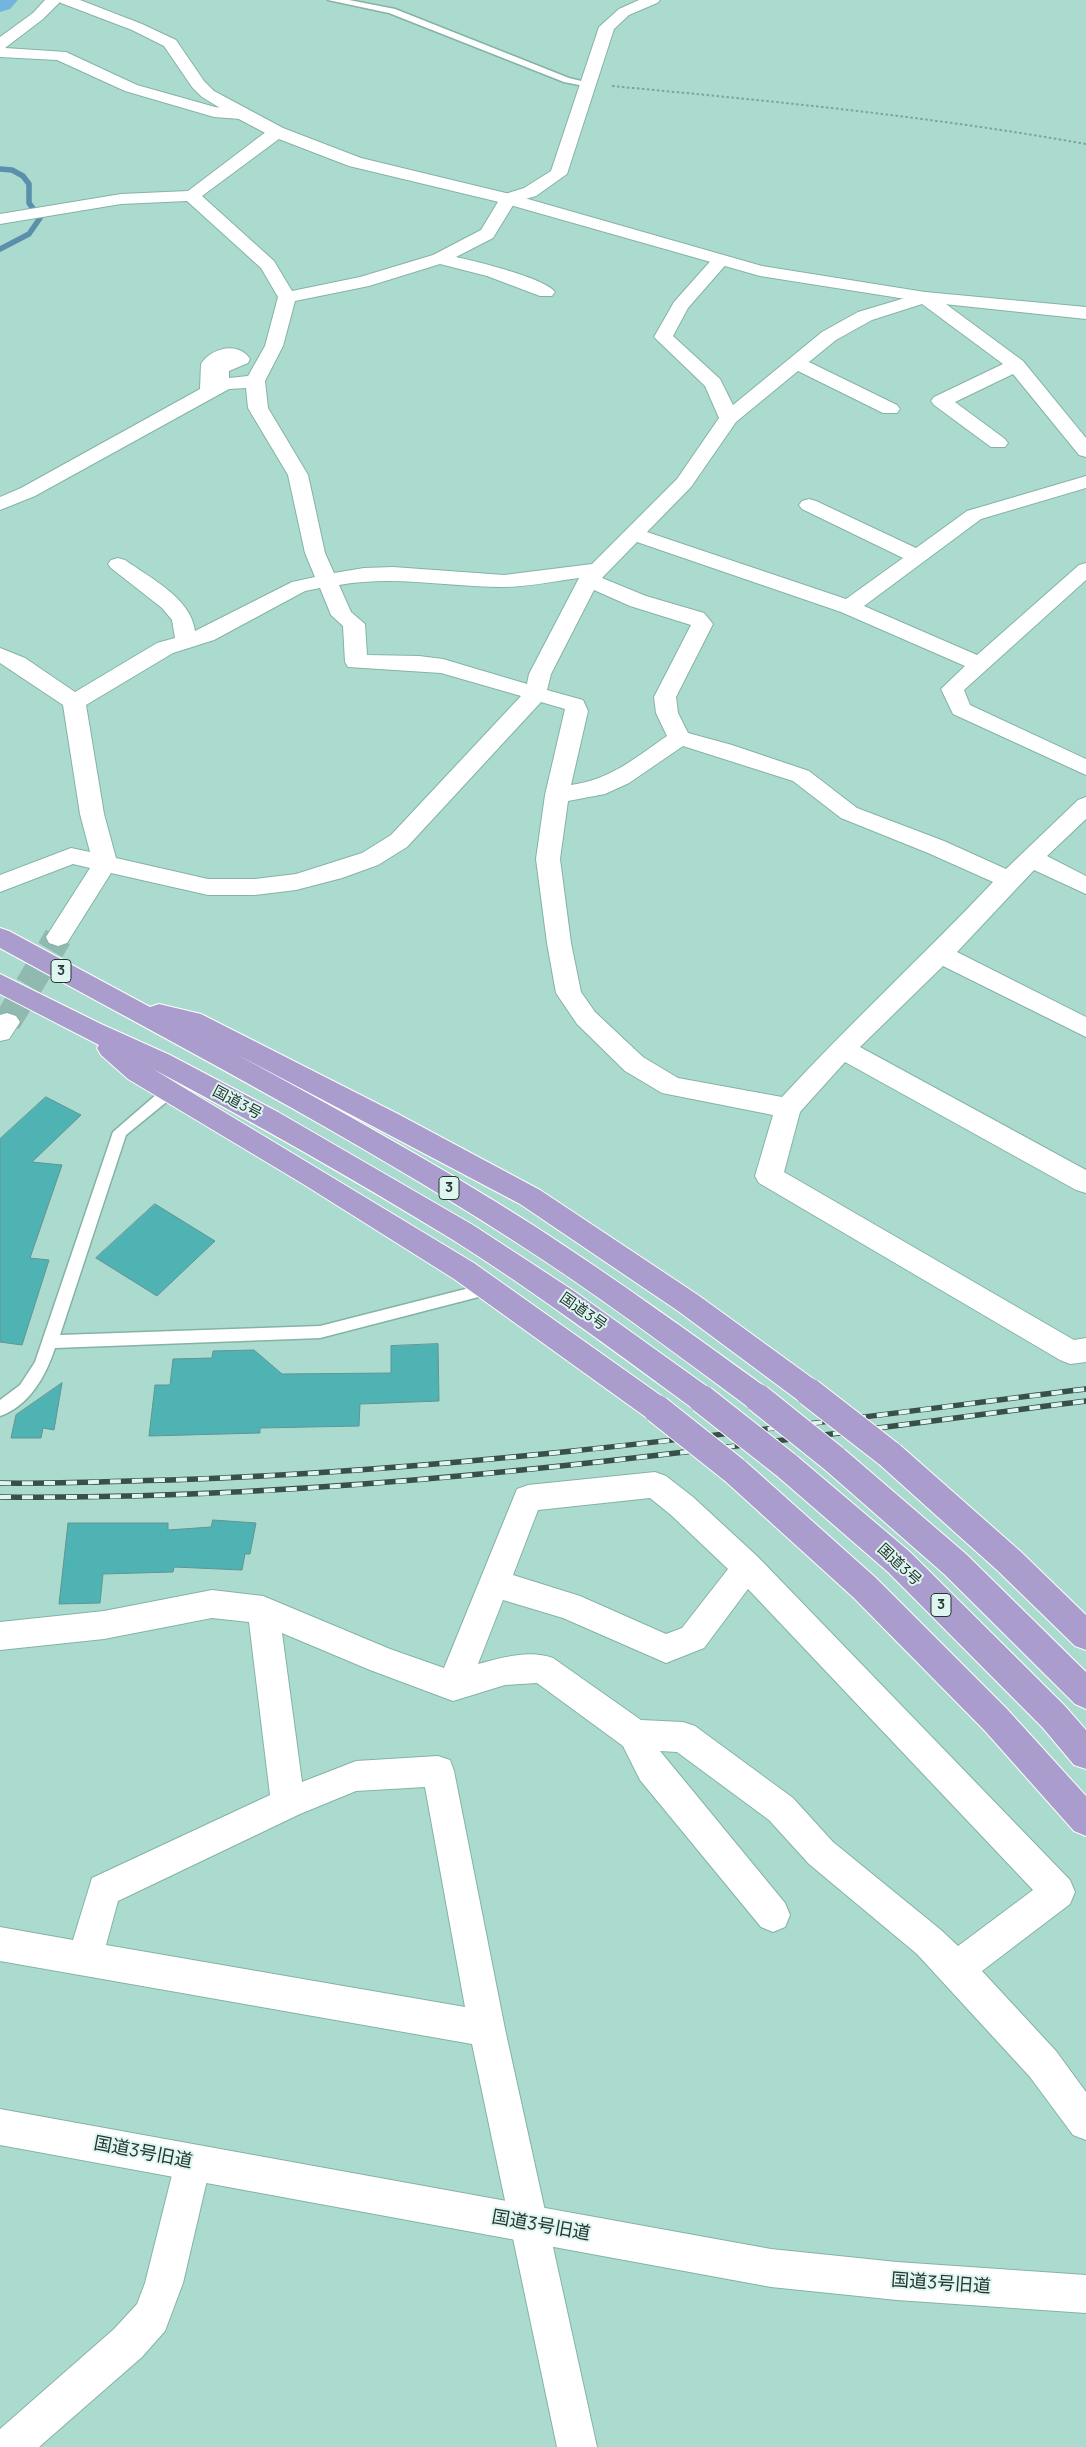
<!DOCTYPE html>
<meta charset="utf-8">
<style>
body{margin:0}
canvas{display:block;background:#abdbce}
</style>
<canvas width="1086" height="2447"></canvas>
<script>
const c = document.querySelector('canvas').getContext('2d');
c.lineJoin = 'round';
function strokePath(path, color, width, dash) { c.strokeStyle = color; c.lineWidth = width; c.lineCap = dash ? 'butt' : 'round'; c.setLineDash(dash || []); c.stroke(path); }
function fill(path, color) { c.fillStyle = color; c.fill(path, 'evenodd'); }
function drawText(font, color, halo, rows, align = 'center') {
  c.font = font + ' Manrope,"Noto Sans JP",sans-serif'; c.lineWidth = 4; c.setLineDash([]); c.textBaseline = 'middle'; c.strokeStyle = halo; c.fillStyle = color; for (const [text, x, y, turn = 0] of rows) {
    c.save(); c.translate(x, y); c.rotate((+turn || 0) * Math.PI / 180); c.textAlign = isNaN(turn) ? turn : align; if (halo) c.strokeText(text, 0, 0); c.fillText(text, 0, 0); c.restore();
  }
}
strokePath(new Path2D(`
 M 0,169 L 12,170 L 23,176 L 29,184 L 29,203 L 40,218 L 29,234 L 0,249`), '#5a90ac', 5.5);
fill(new Path2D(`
 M 0,0 L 18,0 L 10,9 L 0,12 Z`), '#72b6e0');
const building = new Path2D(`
 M 46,1097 L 81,1115 L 32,1162 L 62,1165 L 30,1258 L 49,1260 L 22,1345 L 0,1342 L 0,1139 Z
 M 155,1204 L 215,1241 L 157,1296 L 96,1258 Z
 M 438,1344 L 439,1401 L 360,1404 L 359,1426 L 260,1428 L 260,1433 L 149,1436 L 155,1385 L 170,1385 L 173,1359 L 212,1358 L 213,1351 L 254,1350 L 282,1374 L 391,1373 L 391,1346 Z
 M 62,1383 L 54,1430 L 43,1428 L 41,1438 L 11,1438 L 16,1415 Z
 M 213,1520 L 256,1523 L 250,1554 L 245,1554 L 242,1570 L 174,1567 L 173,1572 L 103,1574 L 100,1603 L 59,1604 L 68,1523 L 168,1523 L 168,1530 L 211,1527 Z`);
fill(building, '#4fb2b3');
strokePath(building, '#629494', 1);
strokePath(new Path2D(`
 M 7,1022 L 58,937`), '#90baaf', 28, [28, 14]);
const service = new Path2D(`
 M 328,0 L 349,0 L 395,9 L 569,78 L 593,84 L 589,87 L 564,82 L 389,13 Z
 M 170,1086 L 175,1087 L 177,1091 L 175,1095 L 126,1135 L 60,1335 L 320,1326 L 489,1283 L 494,1285 L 497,1289 L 494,1293 L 320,1338 L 55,1348 C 46,1376 29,1406 0,1416 L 0,1400 L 20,1385 L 35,1362 L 113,1132 L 165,1087 Z`);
const minor = new Path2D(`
 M 45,0 L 62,0 L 43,19 L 5,48 L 66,52 L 137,85 L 215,107 L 247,111 L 249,114 L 241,119 L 214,117 L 125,91 L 57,60 L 0,57 L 0,37 L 33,13 Z
 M 639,0 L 660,0 L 657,3 L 629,15 L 614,29 L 567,174 L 536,196 L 515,202 L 493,238 L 456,257 C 475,261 545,278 555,292 L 552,296 L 540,296 L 487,276 L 440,264 L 369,286 L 295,301 L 283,346 L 265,381 L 268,408 L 308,475 L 325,553 L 334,573 L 364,568 L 393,567 L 504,575 L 592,564 L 677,479 L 719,418 L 705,386 L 654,337 L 674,302 L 714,257 L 726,257 L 729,261 L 688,308 L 673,336 L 720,379 L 733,405 L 822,332 L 858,312 L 925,292 L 931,293 L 1023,361 L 1086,438 L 1086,457 L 1079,455 L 1013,374 L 955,402 L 1005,439 L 1008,443 L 1005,447 L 991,447 L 934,405 L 931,401 L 934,397 L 1003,364 L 922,304 L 872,320 L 836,340 L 809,362 L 897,405 L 900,409 L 897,413 L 883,413 L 798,371 L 736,422 L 691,487 L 647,532 L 846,599 L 903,558 L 802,509 L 799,505 L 802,501 L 809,499 L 816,501 L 916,548 L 967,511 L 1086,476 L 1086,488 L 981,519 L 864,606 L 977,655 L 1079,565 L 1086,563 L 1086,580 L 964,690 L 970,705 L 1086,759 L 1086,775 L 953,714 L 941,689 L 965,666 L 841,612 L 637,542 L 602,578 L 646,596 L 704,613 L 713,624 L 676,697 L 678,713 L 688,733 L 732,745 L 809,771 L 857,808 L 944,841 L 1006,869 L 1078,800 L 1086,797 L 1086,819 L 1047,856 L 1086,876 L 1086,894 L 1034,870 L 957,952 L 1086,1017 L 1086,1037 L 943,966 L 860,1047 L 1086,1170 L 1086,1193 L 1076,1190 L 845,1062 L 800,1112 L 784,1172 L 1074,1340 L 1086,1338 L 1086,1362 L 1070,1364 L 1060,1360 L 759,1183 L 755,1176 L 773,1115 L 662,1093 L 625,1071 L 577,1024 L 556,993 L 547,943 L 536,859 L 545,795 L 565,709 L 541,702 L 407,847 L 378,865 L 342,878 L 296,890 L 255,895 L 208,895 L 111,873 L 67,943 L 58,946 L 49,943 L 46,937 L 90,868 L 73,864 L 0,892 L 0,875 L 71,848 L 90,852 L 80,814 L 63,705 L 0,663 L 0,648 L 25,658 L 75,692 L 157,643 L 175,638 L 172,620 L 162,608 L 111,568 L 108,564 L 111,560 L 118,558 L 125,560 C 150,578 191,598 195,631 L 292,582 L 315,577 L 305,553 L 288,475 L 248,408 L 246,388 L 229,389 L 35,496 L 0,510 L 0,497 L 21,488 L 200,389 L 201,364 C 211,348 238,341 250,359 L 248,363 L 229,371 L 229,378 L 248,376 L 265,346 L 278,297 L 261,268 L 187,201 L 121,204 L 0,224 L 0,214 L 121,194 L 188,191 L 271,128 L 283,128 L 285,132 L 283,136 L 202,196 L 274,261 L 292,291 L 360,277 L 433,255 L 481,230 L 502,195 L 524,188 L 551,171 L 599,27 L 619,9 ZM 579,578 L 529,674 L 527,684 L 443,659 L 419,656 L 367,655 L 365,624 L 351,612 L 339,585 C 395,575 447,587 503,587 C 528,587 554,581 579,578 ZM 320,588 L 331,615 L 343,626 L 345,662 L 348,667 L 441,673 L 521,696 L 391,835 L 362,853 L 296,874 L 255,879 L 208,879 L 116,858 L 104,814 L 86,705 L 173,653 L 214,640 L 305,591 ZM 594,590 L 630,606 L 691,625 L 654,697 L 656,713 L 667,736 C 635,758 610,780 571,785 L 588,711 L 583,700 L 547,690 L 551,674 ZM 683,746 L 793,781 L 841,818 L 928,853 L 993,882 C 924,955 850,1023 782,1097 L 678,1078 L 643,1057 L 595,1012 L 581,992 L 571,943 L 560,859 L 568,801 L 605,794 L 629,783 Z
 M 7,1013 L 16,1016 L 20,1022 L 9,1039 L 0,1041 L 0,1015 Z
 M 655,1472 L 666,1476 L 693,1497 L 758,1557 L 1070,1880 L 1075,1892 L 1070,1904 L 982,1971 L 1056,2051 L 1086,2092 L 1086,2140 L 1073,2135 L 1030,2077 L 917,1954 L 809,1864 L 769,1820 L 677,1752 L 660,1751 L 785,1903 L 790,1915 L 785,1927 L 773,1932 L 761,1927 L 640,1780 L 623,1746 L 537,1683 L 505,1685 L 453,1701 L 370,1670 L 282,1633 L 302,1782 L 356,1761 L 438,1756 L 450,1760 L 454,1771 L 505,2029 L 597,2447 L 557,2447 L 472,2044 L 0,1961 L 0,1927 L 73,1940 L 92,1878 L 270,1795 L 249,1622 L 212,1618 L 104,1639 L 0,1650 L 0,1622 L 104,1611 L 212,1590 L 263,1596 L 390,1649 L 444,1668 L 517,1489 L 528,1485 ZM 650,1498 L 671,1515 L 728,1569 L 682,1628 L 666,1634 L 580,1596 L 513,1575 L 538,1510 ZM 748,1589 L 1033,1890 L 958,1946 L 941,1930 L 833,1842 L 793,1798 L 695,1726 L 683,1722 L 641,1720 L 553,1658 C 529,1649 501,1658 478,1664 L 503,1600 L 563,1618 L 666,1663 L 704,1648 ZM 425,1787 L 465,2007 L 106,1945 L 118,1901 L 300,1814 L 356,1791 Z
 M 193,2145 L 206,2150 L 211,2163 L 183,2283 L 165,2331 L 142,2357 L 39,2447 L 0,2447 L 0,2429 L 114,2329 L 137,2304 L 145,2283 L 175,2163 L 180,2150 Z`);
const tertiary = new Path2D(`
 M 58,0 L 80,0 L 142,24 L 176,40 L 204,81 L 214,91 L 283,128 L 361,158 L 514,195 L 762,266 L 925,292 L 1086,307 L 1086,319 L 925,302 L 760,276 L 503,203 L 349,166 L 271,136 L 235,117 L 202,97 L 192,87 L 164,46 L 132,30 L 61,3 Z
 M 0,2109 L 771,2249 L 897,2262 L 1086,2275 L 1086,2313 L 897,2300 L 771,2287 L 0,2145 Z`);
const trunk = new Path2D(`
 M 0,928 L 9,931 L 150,1007 L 159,1004 L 201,1014 L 398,1114 L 540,1190 L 698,1295 L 819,1383 L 824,1392 L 819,1401 L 809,1404 L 799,1401 L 678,1311 L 520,1204 L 236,1054 C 337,1109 439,1165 536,1227 C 616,1279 692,1334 768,1389 L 773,1398 L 768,1407 L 758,1410 L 748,1407 C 671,1350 594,1292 514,1241 C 348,1134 173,1043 0,948 Z
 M 0,974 L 101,1024 L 170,1055 L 278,1112 L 473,1225 L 574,1291 L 712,1390 L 717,1399 L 712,1408 L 702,1411 L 692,1408 C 613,1350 535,1292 453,1240 C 355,1180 255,1123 153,1069 L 474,1263 L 667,1400 L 672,1409 L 667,1418 L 657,1421 L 647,1418 L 454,1279 L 303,1184 L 128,1079 L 101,1055 L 97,1048 L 99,1045 L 0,994 Z
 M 890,1442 L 901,1446 L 1020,1551 L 1086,1615 L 1086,1650 L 1075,1646 L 998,1571 L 879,1464 L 875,1455 L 879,1446 Z
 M 834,1446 L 845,1450 L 966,1554 L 1086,1672 L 1086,1709 L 1075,1704 L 944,1574 L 823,1468 L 819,1459 L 823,1450 Z
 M 787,1453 L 798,1457 L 910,1552 L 1065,1706 L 1086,1730 L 1086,1769 L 1074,1765 L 1043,1728 L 888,1572 L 776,1475 L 772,1466 L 776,1457 Z
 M 735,1458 L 746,1462 L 876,1578 L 1007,1709 L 1086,1796 L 1086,1836 L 1074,1831 L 985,1731 L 854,1598 L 724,1480 L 720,1471 L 724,1462 Z`);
strokePath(service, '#84b3a6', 3);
strokePath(minor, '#84b3a6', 2);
strokePath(tertiary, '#84b3a6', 2);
strokePath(trunk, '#fff', 2);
strokePath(new Path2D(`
 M 612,86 C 771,101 929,116 1086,144`), '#7da499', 2, [2.5, 2.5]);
fill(service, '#fff');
fill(minor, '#fff');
fill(tertiary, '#fff');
fill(trunk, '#aa9ccc');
const rail = new Path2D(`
 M 0,1483 C 57,1484 113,1481 170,1480 C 477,1470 781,1427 1086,1389
 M 0,1497 C 364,1501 726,1447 1086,1401`);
strokePath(rail, '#39504a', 5.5);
strokePath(rail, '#dff6f0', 4, [11]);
const trunkBridge = new Path2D(`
 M 809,1392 L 890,1455
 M 758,1398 L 834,1459
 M 702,1399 L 787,1466
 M 657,1409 L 735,1471`);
strokePath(trunkBridge, '#fff', 30, []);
strokePath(trunkBridge, '#aa9ccc', 28);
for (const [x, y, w] of [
 [61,971,20],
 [449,1188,20],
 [941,1605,20]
]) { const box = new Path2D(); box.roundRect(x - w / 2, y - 11.5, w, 23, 4); c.fillStyle = '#dff6f0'; c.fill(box); strokePath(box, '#233631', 1); }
drawText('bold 14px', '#233631', null, [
 ["3",61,971],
 ["3",449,1188],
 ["3",941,1605]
]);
drawText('15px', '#233631', '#dff6f0', [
 ["国道3号",237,1103,28],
 ["国道3号",583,1312,35],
 ["国道3号",899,1565,43]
]);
drawText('18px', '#233631', '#dff6f0', [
 ["国道3号旧道",143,2153,11],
 ["国道3号旧道",541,2226,10],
 ["国道3号旧道",941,2284,4]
]);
</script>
